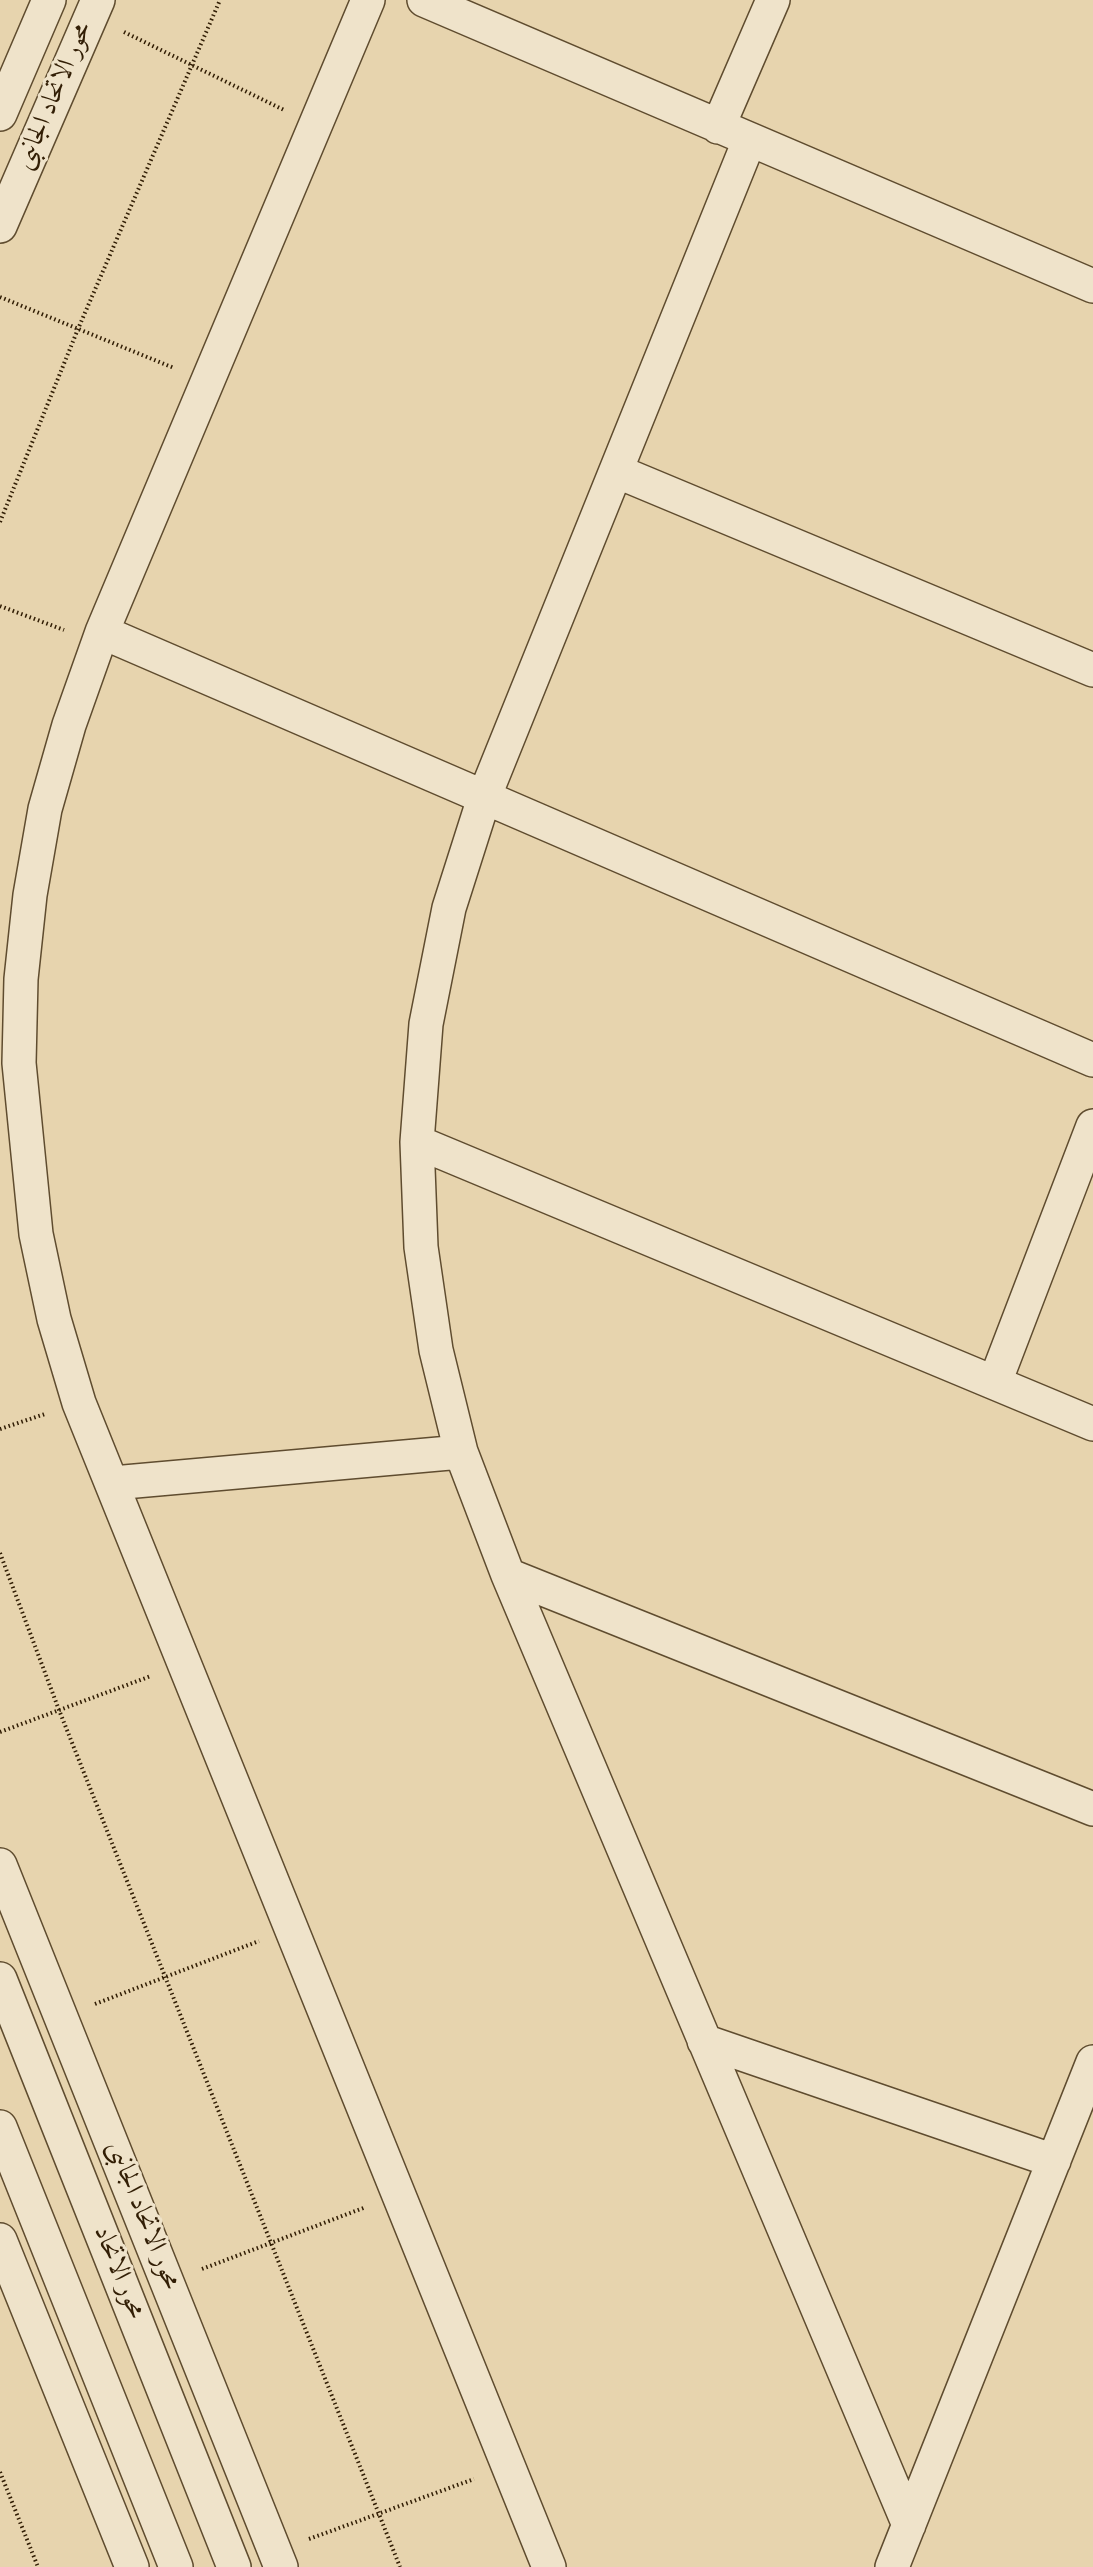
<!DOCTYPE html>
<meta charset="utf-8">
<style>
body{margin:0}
canvas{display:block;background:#e7d4ae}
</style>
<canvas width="1093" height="2567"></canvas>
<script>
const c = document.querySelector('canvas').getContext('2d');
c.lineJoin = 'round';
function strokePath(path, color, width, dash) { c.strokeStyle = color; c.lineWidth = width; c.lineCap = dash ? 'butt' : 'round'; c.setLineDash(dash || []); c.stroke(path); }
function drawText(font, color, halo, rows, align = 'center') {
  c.font = font + ' "Sorts Mill Goudy",Amiri,serif'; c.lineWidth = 6; c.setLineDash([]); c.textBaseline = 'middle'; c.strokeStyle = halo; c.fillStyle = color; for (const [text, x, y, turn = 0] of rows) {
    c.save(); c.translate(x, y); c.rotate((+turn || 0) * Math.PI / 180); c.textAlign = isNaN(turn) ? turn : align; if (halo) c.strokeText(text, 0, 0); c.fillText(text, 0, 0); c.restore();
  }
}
const minor = new Path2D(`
 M 368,0 L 102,632 L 69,725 L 45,809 L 30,895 L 21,979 L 19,1063 L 36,1234 L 54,1319 L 79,1403 L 549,2567
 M 424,0 L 1093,286
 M 718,127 L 773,0
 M 749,141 L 485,795 L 449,908 L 426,1024 L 417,1142 L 421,1247 L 436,1350 L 461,1452 L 508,1575 L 909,2525
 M 0,226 L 98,0
 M 616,471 L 1093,670
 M 102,632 L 1093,1060
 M 417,1142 L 1093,1424
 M 995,1382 L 1093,1126
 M 113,1483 L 461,1452
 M 508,1575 L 1093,1809
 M 0,1865 L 281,2567
 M 704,2041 L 1054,2161
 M 0,2240 L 132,2567
 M 892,2567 L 1093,2062`);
const tertiary = new Path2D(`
 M 0,114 L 49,0
 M 0,1979 L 234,2567
 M 0,2127 L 176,2567`);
strokePath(minor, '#5f4c2f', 36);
strokePath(tertiary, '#5f4c2f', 36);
strokePath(new Path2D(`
 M 124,32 L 284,110
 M 0,297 L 174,368
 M 0,522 L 78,329 L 220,0
 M 0,606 L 64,630
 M 0,1429 L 45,1414
 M 0,1553 L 59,1710 L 400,2567
 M 0,1732 L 151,1676
 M 95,2004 L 259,1941
 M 202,2269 L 366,2207
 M 0,2472 L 38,2567
 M 309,2539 L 474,2479`), '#321e05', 4, [1.5, 3]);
strokePath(minor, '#efe3ca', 33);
strokePath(tertiary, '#efe3ca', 33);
drawText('26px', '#321e05', '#efe3ca', [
 ["محور الاتحاد الجانبى",56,97,-67],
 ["محور الاتحاد الجانبى",141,2216,68],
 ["محور الاتحاد",117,2273,68]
]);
</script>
